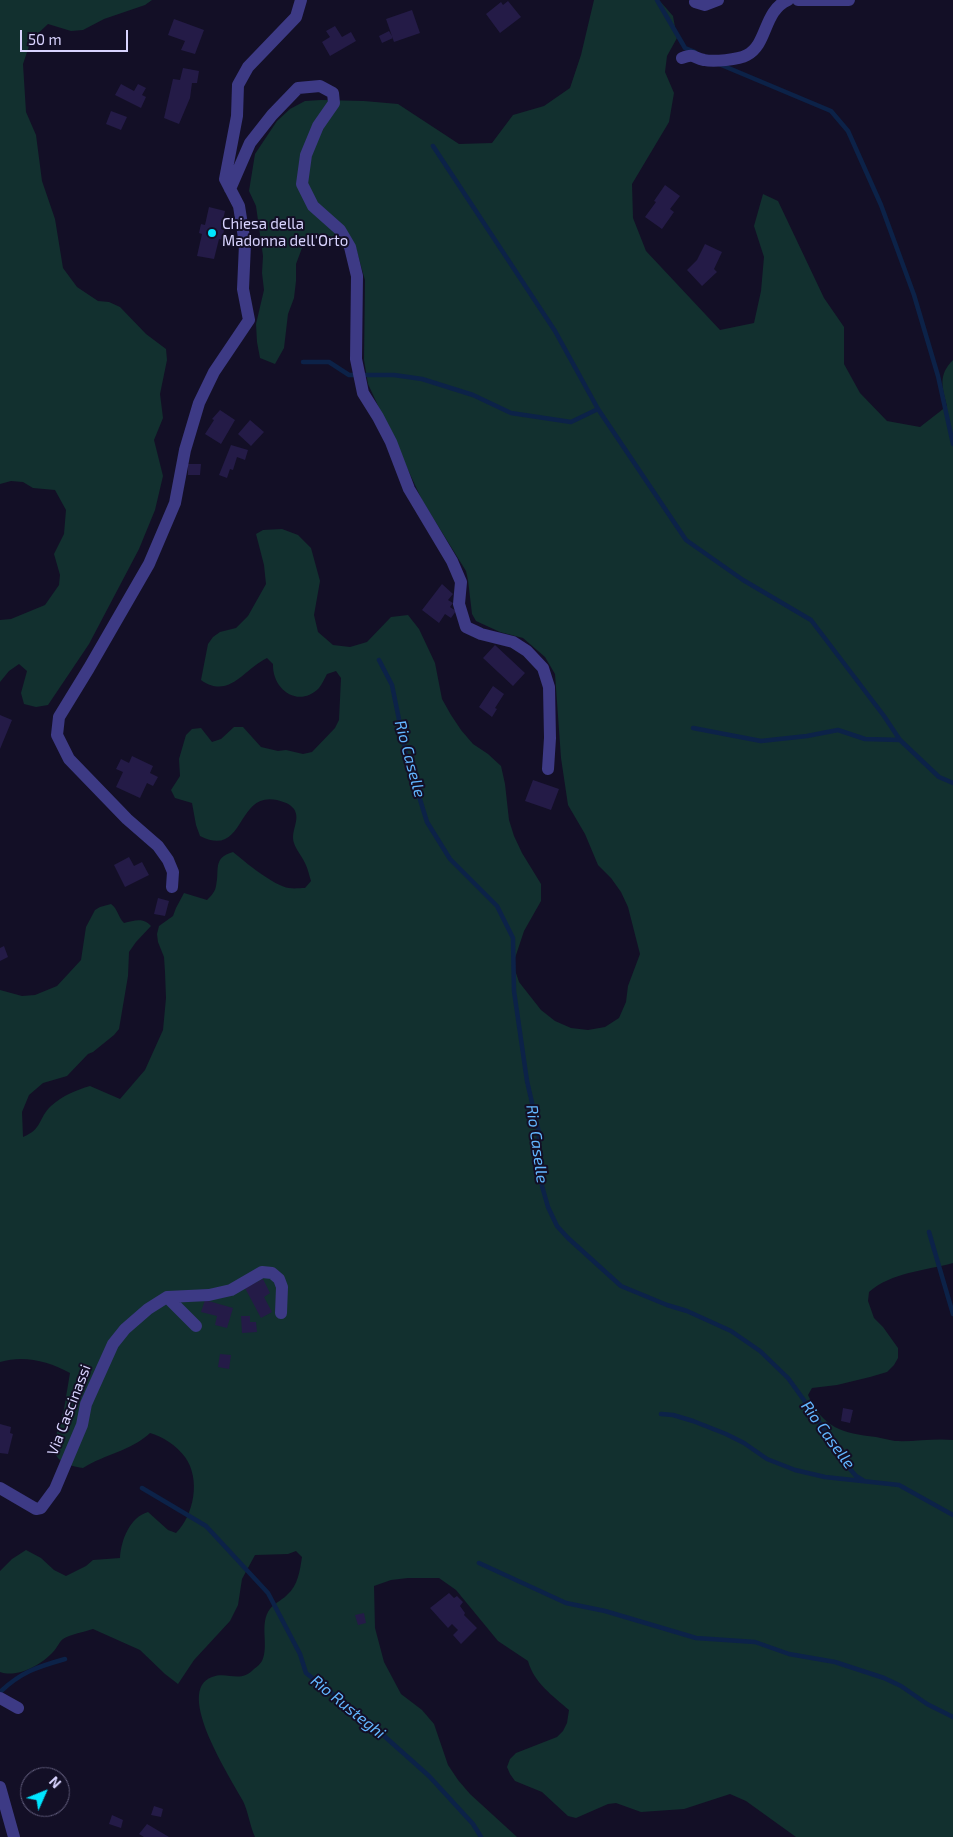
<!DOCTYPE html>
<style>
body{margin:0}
#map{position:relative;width:953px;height:1837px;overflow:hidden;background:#130f26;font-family:"Exo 2",sans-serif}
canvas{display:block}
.north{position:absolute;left:20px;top:1767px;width:50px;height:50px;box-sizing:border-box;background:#130f26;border:1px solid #625e7d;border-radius:50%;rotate:46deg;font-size:14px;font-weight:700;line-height:20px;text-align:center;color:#d9d4ff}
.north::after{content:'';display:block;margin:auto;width:18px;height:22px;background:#00e5ff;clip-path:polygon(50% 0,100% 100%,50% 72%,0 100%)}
.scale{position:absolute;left:20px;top:30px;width:108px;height:22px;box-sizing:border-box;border:2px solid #d9d4ff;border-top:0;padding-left:6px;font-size:15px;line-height:18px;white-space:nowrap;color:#d9d4ff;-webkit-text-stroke:4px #130f26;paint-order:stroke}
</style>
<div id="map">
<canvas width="953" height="1837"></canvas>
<div class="north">N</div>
<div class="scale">50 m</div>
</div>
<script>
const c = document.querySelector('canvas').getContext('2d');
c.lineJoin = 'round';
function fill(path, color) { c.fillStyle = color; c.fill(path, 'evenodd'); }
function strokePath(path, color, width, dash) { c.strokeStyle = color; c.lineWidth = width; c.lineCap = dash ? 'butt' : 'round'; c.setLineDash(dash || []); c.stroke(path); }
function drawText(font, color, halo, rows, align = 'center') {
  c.font = font + ' "Exo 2",sans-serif'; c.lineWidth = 4; c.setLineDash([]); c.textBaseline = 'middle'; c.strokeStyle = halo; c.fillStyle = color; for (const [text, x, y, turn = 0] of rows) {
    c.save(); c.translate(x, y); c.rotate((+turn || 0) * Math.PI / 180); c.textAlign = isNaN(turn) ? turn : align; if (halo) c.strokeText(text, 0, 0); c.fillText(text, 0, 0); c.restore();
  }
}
fill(new Path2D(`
 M 0,0 L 152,0 L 145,5 L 104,19 L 83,30 L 71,31 L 48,24 L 31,40 L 23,64 L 26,112 L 36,135 L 42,181 L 55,219 L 63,268 L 77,287 L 98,301 L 109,302 L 120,307 L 146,334 L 166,349 L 167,360 L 160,394 L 163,418 L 154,440 L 163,476 L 155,510 L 139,549 L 89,644 L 48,705 L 36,707 L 24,704 L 21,693 L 27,671 L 19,664 L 9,671 L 0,682 L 0,620 L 11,619 L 45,605 L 59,585 L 60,575 L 54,554 L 64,534 L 66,510 L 55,490 L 33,488 L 23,482 L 11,481 L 0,484 Z
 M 594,0 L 659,0 L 673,16 L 677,38 L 667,56 L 665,72 L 674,93 L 669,122 L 632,184 L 633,218 L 646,251 L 720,330 L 754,323 L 761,291 L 764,257 L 754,226 L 763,194 L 778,201 L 824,298 L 844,327 L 844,364 L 860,393 L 887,421 L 920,427 L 947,406 C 942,387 938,375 953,360 L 953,1263 C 924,1271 892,1272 869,1292 L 868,1301 L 874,1318 L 883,1327 L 898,1348 L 898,1358 L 894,1365 L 887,1372 L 870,1377 L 837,1385 L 812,1388 L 808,1395 C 823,1428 842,1433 876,1437 C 882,1438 888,1440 895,1441 C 914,1442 934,1438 953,1440 L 953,1837 L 796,1837 L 746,1801 L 730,1794 L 684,1809 L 641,1812 L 616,1803 L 608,1804 L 576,1818 L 568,1816 L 542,1792 L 515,1781 L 510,1774 L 507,1767 L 510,1759 L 516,1753 L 557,1737 L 563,1731 L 567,1723 L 569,1710 C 553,1696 534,1683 528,1661 L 498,1641 L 456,1590 L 439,1578 L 408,1578 L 391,1580 L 374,1586 L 375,1628 L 384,1662 L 401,1694 L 422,1710 L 434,1724 L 448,1765 L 458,1780 L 470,1794 L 517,1837 L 255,1837 C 250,1826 248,1811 243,1801 C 232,1780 173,1691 212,1677 C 228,1671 240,1684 254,1669 C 257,1667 260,1664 262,1661 C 269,1646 260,1627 268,1612 C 272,1604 281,1601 287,1595 C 298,1586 300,1570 302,1557 L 296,1551 L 288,1554 L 255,1555 L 242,1579 L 238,1605 L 230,1621 L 194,1660 L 178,1684 L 165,1674 L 140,1650 L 93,1629 C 84,1632 71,1634 63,1639 C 59,1642 57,1648 53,1652 C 41,1665 18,1678 0,1672 L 0,1571 L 12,1559 L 26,1550 L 41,1558 L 54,1570 L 66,1576 L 86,1566 L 93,1560 L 120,1558 C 121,1540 130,1517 148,1512 L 168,1530 L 176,1533 C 194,1515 201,1479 185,1457 C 177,1446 162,1436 150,1433 C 131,1451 105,1454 83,1468 C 75,1467 60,1464 56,1455 C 51,1445 61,1420 64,1409 C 66,1397 68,1385 70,1373 C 48,1361 24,1355 0,1362 L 0,990 L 22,996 L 35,995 L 57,986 L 81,960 L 86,927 L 95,910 L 100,907 L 111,904 C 118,909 118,917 124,923 C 134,921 143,917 151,926 L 136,942 L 129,952 L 128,976 L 119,1029 L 114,1035 L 93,1052 L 88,1054 L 67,1076 L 43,1083 L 29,1095 L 22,1112 L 23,1137 C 43,1129 38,1118 51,1106 C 62,1096 76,1090 90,1086 L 120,1099 L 145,1070 L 163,1030 L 166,998 L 165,972 L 164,957 L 158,942 L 157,934 L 159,926 L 173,916 L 176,908 L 184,893 L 207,900 C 211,896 215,892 216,886 C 220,870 212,858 233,852 C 245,862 274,886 289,888 C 294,889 300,888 305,888 L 311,881 C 309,875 308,869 305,863 C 302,856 296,850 294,843 C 290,831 301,820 294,809 C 289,803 284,802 277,800 C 235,791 246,859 200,836 L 196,825 L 192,803 L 175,798 L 171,790 L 180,776 L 179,759 L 186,735 L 192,729 L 201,728 L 212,742 L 221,739 L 234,727 L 243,727 L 261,747 L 278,751 L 286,750 L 303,754 L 312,752 L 335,728 L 339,720 L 341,678 L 336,671 L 327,674 C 325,678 322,684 319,688 C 298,709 272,689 273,664 L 267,658 C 244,669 229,700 201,680 L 208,644 L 213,637 L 220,632 L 236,628 L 248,616 L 266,584 L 264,565 L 256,534 L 263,530 L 282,529 L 298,535 L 311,548 L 320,581 L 314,615 L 318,632 L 333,645 L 350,647 L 367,642 L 391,617 L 408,615 L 419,629 L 435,663 L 442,699 L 451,715 L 461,730 L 473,744 L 488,754 L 501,766 L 505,784 L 509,820 L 514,836 L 522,853 L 541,884 L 541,901 L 524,931 L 513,964 L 519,982 L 541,1010 L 555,1021 L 571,1028 L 588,1030 L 605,1027 L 619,1018 L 626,1002 L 628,986 L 640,954 L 628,907 L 621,892 L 611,878 L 598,865 L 585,834 L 568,805 L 561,758 L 555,674 L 545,657 L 523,638 L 500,632 L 476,621 L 472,614 L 468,580 L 466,571 L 422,500 L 368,384 L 364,360 L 365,280 L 355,245 L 315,238 L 302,248 L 296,264 L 296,281 L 294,298 L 288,314 L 284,348 L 275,364 L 260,358 L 257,342 L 256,324 L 264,290 L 262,273 L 263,256 L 256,206 L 249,191 L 255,154 L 277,121 L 290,109 L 305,101 L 321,100 L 364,101 L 398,104 L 459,144 L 492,143 L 513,115 L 544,106 L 570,88 L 581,55 Z`), '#12302f');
strokePath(new Path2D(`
 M 657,0 L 685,48 L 695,52
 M 719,64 L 831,111 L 848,131 L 881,205 L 914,295 L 938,376 L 953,444
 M 433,146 L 555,331 L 598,409 L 686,540 L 743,580 L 811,620 L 884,716 L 900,740 L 939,777 L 953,783
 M 303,362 L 329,362 L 349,375 L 394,375 L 422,379 L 473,395 L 511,413 L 571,422 L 598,409
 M 379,660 L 392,685 L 406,754 L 427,822 L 450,859 L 497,906 L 513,938 L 514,991 L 527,1081 L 539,1133 L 538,1152 L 542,1186 L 548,1207 L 557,1226 L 568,1238 L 621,1286 L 667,1305 L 687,1311 L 731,1331 L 760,1351 L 788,1378 L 814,1414 L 844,1462 L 856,1476 L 864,1481
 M 693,728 L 761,741 L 807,736 L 838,730 L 865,739 L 900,740
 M 929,1232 L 953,1314
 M 661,1414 L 673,1415 L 693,1421 L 726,1434 L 744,1443 L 767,1459 L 795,1470 L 825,1477 L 899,1485 L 953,1515
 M 142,1488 L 206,1526 L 268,1593 L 300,1654 L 306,1673 L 364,1718 L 429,1776 L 473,1824 L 481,1837
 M 479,1563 L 566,1603 L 605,1611 L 696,1638 L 755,1642 L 789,1654 L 835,1662 L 884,1678 L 901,1686 L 927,1704 L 953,1717
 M 0,1692 C 21,1672 37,1667 65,1659`), '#0c2248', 4.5);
fill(new Path2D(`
 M 508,1 L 521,17 L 500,33 L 486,14 L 501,2 L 503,5 Z
 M 412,10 L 420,33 L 394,42 L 386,19 Z
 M 174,19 L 204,30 L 195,54 L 181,50 L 185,41 L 168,35 Z
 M 335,26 L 342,37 L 351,32 L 356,41 L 330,56 L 322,42 L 330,37 L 326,31 Z
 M 389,31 L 393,38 L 382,43 L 379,36 Z
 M 183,68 L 199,71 L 197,83 L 192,83 L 190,98 L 179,124 L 164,118 L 173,79 L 180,80 Z
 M 121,84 L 134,91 L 138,84 L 146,88 L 142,95 L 146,97 L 141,108 L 115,95 Z
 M 111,111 L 127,117 L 121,130 L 106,124 Z
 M 665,185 L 680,196 L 670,209 L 674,212 L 662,229 L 645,217 L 656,202 L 654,201 Z
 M 209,207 L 225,211 L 221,229 L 224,230 L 222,240 L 219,239 L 214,259 L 197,256 L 202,234 L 199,233 L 201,224 L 205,225 Z
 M 705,244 L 722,252 L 714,269 L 717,272 L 702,286 L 687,270 L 697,260 Z
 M 220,410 L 235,420 L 221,444 L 205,434 L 214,420 L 212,419 Z
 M 250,420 L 264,432 L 251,446 L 238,434 Z
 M 231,445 L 248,450 L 245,460 L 237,457 L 233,470 L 230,469 L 227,478 L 219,475 Z
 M 188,464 L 201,464 L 200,475 L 188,475 Z
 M 442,584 L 453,594 L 448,600 L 453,603 L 450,607 L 456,611 L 451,618 L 445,614 L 439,623 L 422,610 Z
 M 495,645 L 525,673 L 513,686 L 483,658 Z
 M 493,686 L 504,694 L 495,708 L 497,709 L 492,717 L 479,707 Z
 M 0,715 L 12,720 L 0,749 Z
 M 132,756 L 153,766 L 150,773 L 158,777 L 153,786 L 147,783 L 140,798 L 116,787 L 123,772 L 116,769 L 121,759 L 129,763 Z
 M 533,780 L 559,789 L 551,810 L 525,801 Z
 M 129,857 L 134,866 L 142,862 L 149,875 L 125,887 L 114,865 Z
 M 158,898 L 169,901 L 165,916 L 154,914 Z
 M 4,946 L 8,957 L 0,961 L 0,948 Z
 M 263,1279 L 270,1293 L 264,1297 L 272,1312 L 261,1318 L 245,1288 Z
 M 205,1300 L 233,1308 L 227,1328 L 215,1325 L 217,1316 L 201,1312 Z
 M 241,1316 L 250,1316 L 250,1322 L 256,1322 L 257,1332 L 242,1333 Z
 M 220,1354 L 231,1355 L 229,1369 L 218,1367 Z
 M 843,1408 L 853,1410 L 850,1423 L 841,1421 Z
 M 0,1424 L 11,1427 L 10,1433 L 13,1434 L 8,1454 L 0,1453 Z
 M 449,1593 L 454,1598 L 457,1596 L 463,1602 L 460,1606 L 465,1613 L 464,1615 L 477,1628 L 461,1644 L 453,1635 L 458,1630 L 452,1624 L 448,1628 L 430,1608 Z
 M 364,1613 L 366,1623 L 358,1625 L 355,1615 Z
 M 154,1806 L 163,1809 L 161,1817 L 151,1815 Z
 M 112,1815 L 123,1820 L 121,1828 L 109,1824 Z
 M 147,1824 L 169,1837 L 144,1837 L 139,1834 Z`), '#241b47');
strokePath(new Path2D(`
 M 798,0 L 849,0
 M 695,2 L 705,5 L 718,0
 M 682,58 C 695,53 693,58 704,60 C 713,62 738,60 747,55 C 768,44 763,11 788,0
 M 230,189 L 250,143 L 272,115 L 298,88 L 320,86 L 333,93 L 334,103 L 318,126 L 306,155 L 302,184 L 313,206 L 340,230 L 350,247 L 357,276 L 356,359 L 363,393 L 378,417 L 391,442 L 409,489 L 452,561 L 461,582 L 459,604 L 466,627 L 481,634 L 513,642 L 527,651 L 543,668 L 549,687 L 550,738 L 548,769
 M 172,887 L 173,872 L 168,860 L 158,846 L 127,819 L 69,759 L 57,735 L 59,717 L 89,668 L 149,564 L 175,503 L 185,450 L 199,403 L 214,372 L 249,320 L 243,289 L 245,244 L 239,206 L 225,179 L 237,116 L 238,85 L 248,67 L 296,17 L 301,0
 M 167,1297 L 196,1326
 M 0,1488 L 36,1509 L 41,1508 L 55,1489 L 82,1425 L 86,1404 L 113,1344 L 125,1329 L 148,1309 L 167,1297 L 209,1295 L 231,1290 L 262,1272 L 272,1273 L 279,1279 L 282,1287 L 281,1313
 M 0,1698 L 18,1708
 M 0,1787 L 14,1837`), '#3d3a85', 12);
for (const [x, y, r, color] of [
 [212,233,5,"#00e5ff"]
]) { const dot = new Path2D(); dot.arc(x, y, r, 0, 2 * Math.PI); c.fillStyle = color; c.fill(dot); strokePath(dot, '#130f26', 2); }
drawText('15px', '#d9d4ff', '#130f26', [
 ["Chiesa della",222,224],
 ["Madonna dell'Orto",222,241]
], 'left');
drawText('15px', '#d9d4ff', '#130f26', [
 ["Via Cascinassi",69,1410,-69]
]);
drawText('italic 16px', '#62b6ff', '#130f26', [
 ["Rio Caselle",410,759,75],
 ["Rio Caselle",537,1144,82],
 ["Rio Caselle",828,1435,54],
 ["Rio Rusteghi",348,1707,39]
]);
</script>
